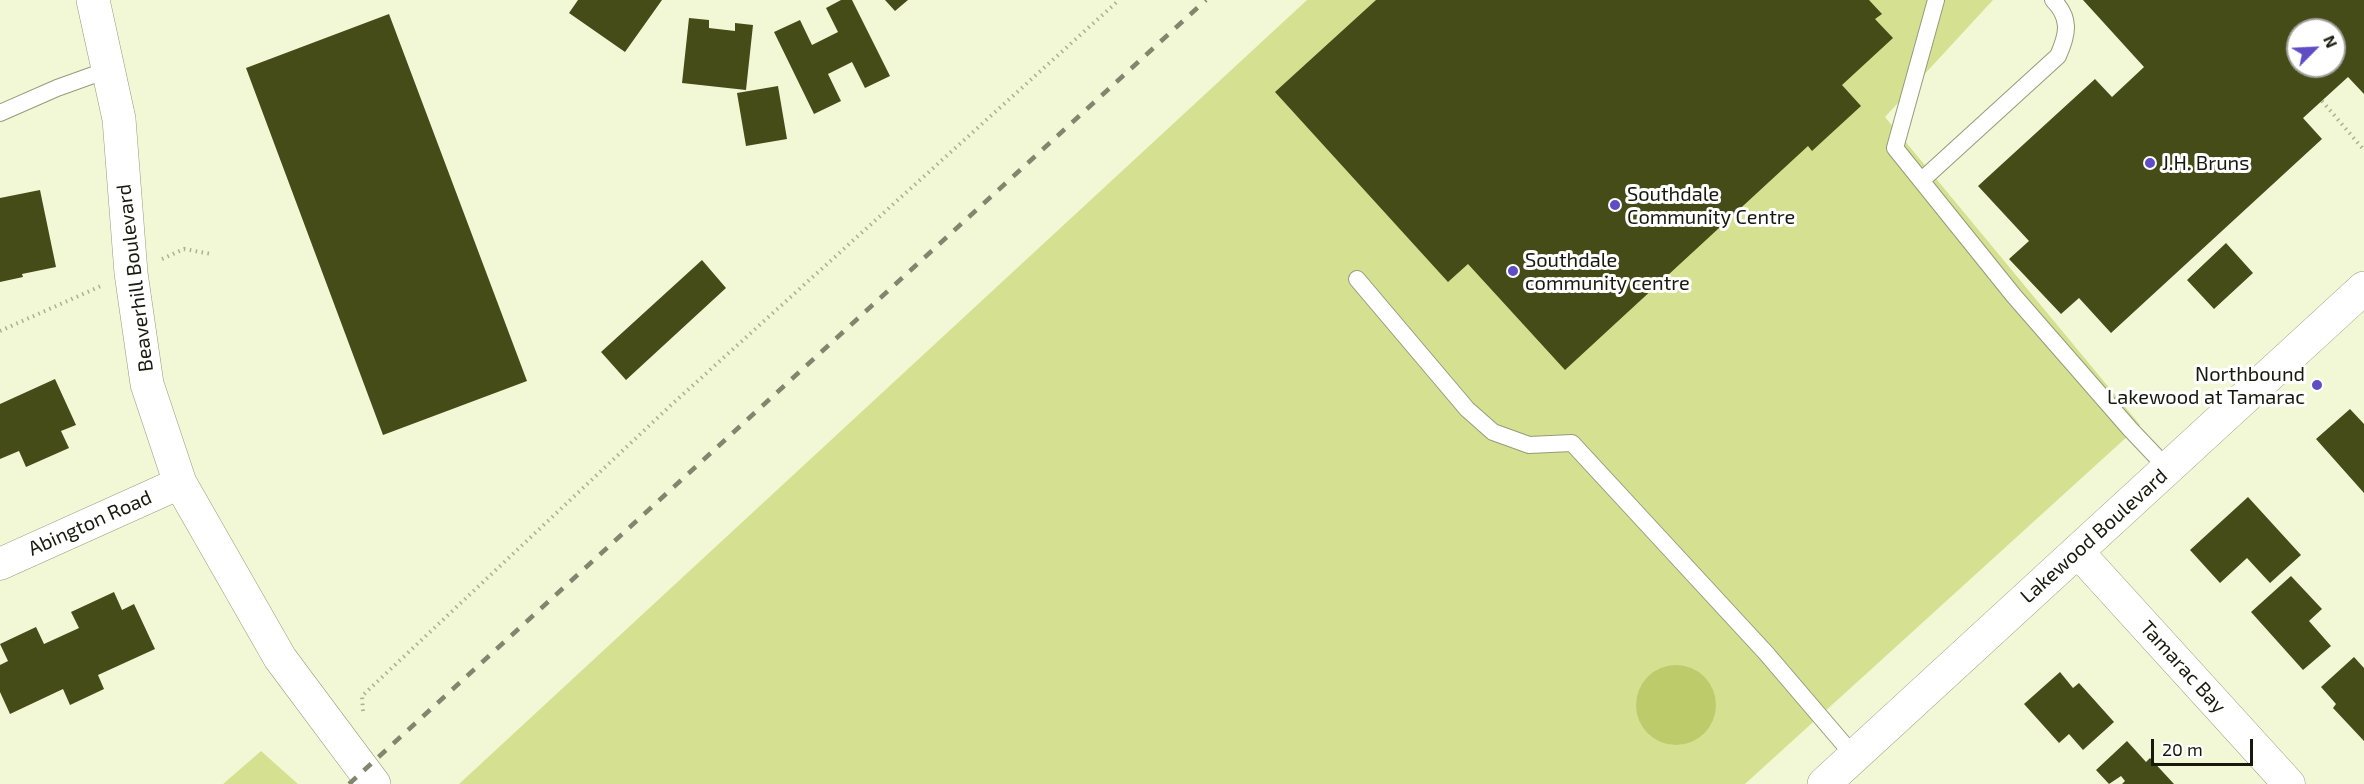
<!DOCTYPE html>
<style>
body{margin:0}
#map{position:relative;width:2364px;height:784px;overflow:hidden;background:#f2f8d5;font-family:"Exo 2",sans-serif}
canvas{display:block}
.north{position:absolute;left:2286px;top:18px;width:60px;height:60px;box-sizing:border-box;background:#fff;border:2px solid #a2a39e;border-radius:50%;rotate:66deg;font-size:16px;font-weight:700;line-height:24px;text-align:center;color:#17190c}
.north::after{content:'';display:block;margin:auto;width:21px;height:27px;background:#5e4dc5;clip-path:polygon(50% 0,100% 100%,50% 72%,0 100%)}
.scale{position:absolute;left:2151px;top:739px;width:102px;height:27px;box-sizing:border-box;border:3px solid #17190c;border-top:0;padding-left:8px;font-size:18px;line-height:21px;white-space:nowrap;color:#17190c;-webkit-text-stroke:4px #fff;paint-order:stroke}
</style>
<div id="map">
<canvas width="2364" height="784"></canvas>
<div class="north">N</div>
<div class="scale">20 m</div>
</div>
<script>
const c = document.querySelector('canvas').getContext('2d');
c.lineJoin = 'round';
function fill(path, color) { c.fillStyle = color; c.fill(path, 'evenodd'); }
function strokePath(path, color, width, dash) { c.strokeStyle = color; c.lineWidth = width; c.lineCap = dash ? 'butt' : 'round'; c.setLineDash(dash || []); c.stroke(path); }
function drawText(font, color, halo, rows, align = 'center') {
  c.font = font + ' "Exo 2",sans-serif'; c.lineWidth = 6; c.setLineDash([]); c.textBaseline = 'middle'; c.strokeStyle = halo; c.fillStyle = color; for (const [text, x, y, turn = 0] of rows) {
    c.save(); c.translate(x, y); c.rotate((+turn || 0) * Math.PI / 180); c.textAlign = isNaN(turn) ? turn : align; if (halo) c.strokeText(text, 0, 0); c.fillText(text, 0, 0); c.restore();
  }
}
fill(new Path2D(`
 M 1307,0 L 1993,0 L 1885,117 L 2140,425 L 1745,784 L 459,784 Z
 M 261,751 L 298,784 L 223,784 Z`), '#d5e191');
fill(new Path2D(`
 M1636 705a40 40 0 1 1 80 0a40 40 0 1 1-80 0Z`), '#becb6b');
fill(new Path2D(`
 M 578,0 L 662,0 L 625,52 L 569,13 Z
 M 841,0 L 852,0 L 890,76 L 865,88 L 852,62 L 828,74 L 841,101 L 814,114 L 774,32 L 800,20 L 812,45 L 838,32 L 826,8 Z
 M 885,0 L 908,0 L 895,11 Z
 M 1376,0 L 1869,0 L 1882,14 L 1875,19 L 1893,38 L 1842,85 L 1861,106 L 1812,151 L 1808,146 L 1565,370 L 1468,264 L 1448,282 L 1275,92 Z
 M 2083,0 L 2364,0 L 2364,94 L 2348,77 L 2303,118 L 2322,139 L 2111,333 L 2079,298 L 2061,314 L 2009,259 L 2029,241 L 1978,186 L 2095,79 L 2112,97 L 2144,67 ZM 2298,30 L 2334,30 L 2334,66 L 2298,66 Z
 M 389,14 L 527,381 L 383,435 L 246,68 Z
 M 689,18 L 709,20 L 709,28 L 735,31 L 735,23 L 753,25 L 746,90 L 682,83 Z
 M 778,86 L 787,139 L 746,146 L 737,93 Z
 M 40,190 L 56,267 L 22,274 L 23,277 L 0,282 L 0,198 Z
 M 2226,243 L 2253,273 L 2214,309 L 2187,280 Z
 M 702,260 L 726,288 L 626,380 L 601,352 Z
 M 55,379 L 76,425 L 61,431 L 69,448 L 26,467 L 19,451 L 0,459 L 0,404 Z
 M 2350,409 L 2364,424 L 2364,493 L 2316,439 Z
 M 2248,497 L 2301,555 L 2270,583 L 2247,558 L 2220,583 L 2190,550 Z
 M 2291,576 L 2322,609 L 2309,621 L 2331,646 L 2303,670 L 2251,612 Z
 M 114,592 L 122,610 L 134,604 L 155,649 L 98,675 L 104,689 L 70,705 L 63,689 L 10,714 L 0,692 L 0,665 L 8,661 L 0,644 L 36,627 L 44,644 L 79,628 L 71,612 Z
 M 2354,657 L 2364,668 L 2364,741 L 2333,708 L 2336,704 L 2321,687 Z
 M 2060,672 L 2073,688 L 2079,683 L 2114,722 L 2083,750 L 2069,734 L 2059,743 L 2024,704 Z
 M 2127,741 L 2146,762 L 2150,758 L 2174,784 L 2122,784 L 2125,781 L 2121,776 L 2109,784 L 2096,770 Z`), '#454c18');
const service = new Path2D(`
 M 1936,0 L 1895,148 L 2014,296 L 2130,429 L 2168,469
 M 0,113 L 57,88 L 110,69
 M 1922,180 L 2058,56 C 2068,34 2071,18 2053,0
 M 1357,279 L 1467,409 L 1493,432 L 1529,445 L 1572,443 L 1766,653 L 1854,756`);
const minor = new Path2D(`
 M 2077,551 L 2289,784
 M 0,564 L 180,483`);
const tertiary = new Path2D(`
 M 93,0 L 119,119 L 131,273 L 147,384 L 180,483 L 280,658 L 374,784
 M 1824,784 L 2364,288`);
strokePath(service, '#959b7a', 18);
strokePath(minor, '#959b7a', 33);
strokePath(tertiary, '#959b7a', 34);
strokePath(new Path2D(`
 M 2322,101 L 2364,150
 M 162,259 L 184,249 L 211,254
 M 0,331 L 101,286
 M 363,711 L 362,696 L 669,407 L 1119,0`), '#abaf94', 4, [1.5, 4.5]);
strokePath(service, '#fff', 16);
strokePath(minor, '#fff', 32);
strokePath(tertiary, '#fff', 33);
strokePath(new Path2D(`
 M 349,784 L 1206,0`), '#82866e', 4.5, [10, 10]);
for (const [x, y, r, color] of [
 [2150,163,6,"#5e4dc5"],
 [1615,205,6,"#5e4dc5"],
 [1513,271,6,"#5e4dc5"],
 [2317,385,6,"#5e4dc5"]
]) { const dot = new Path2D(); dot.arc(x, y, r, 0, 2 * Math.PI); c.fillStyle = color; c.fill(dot); strokePath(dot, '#fff', 2); }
drawText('20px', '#17190c', '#fff', [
 ["J.H. Bruns",2162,163],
 ["Southdale",1627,194],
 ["Community Centre",1627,217],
 ["Southdale",1525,260],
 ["community centre",1525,283],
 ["Northbound",2305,374,"right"],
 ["Lakewood at Tamarac",2305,397,"right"]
], 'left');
drawText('20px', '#17190c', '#fff', [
 ["Beaverhill Boulevard",135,278,-97],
 ["Abington Road",90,523,-24],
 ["Lakewood Boulevard",2094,536,-42],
 ["Tamarac Bay",2183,667,48]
]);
</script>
